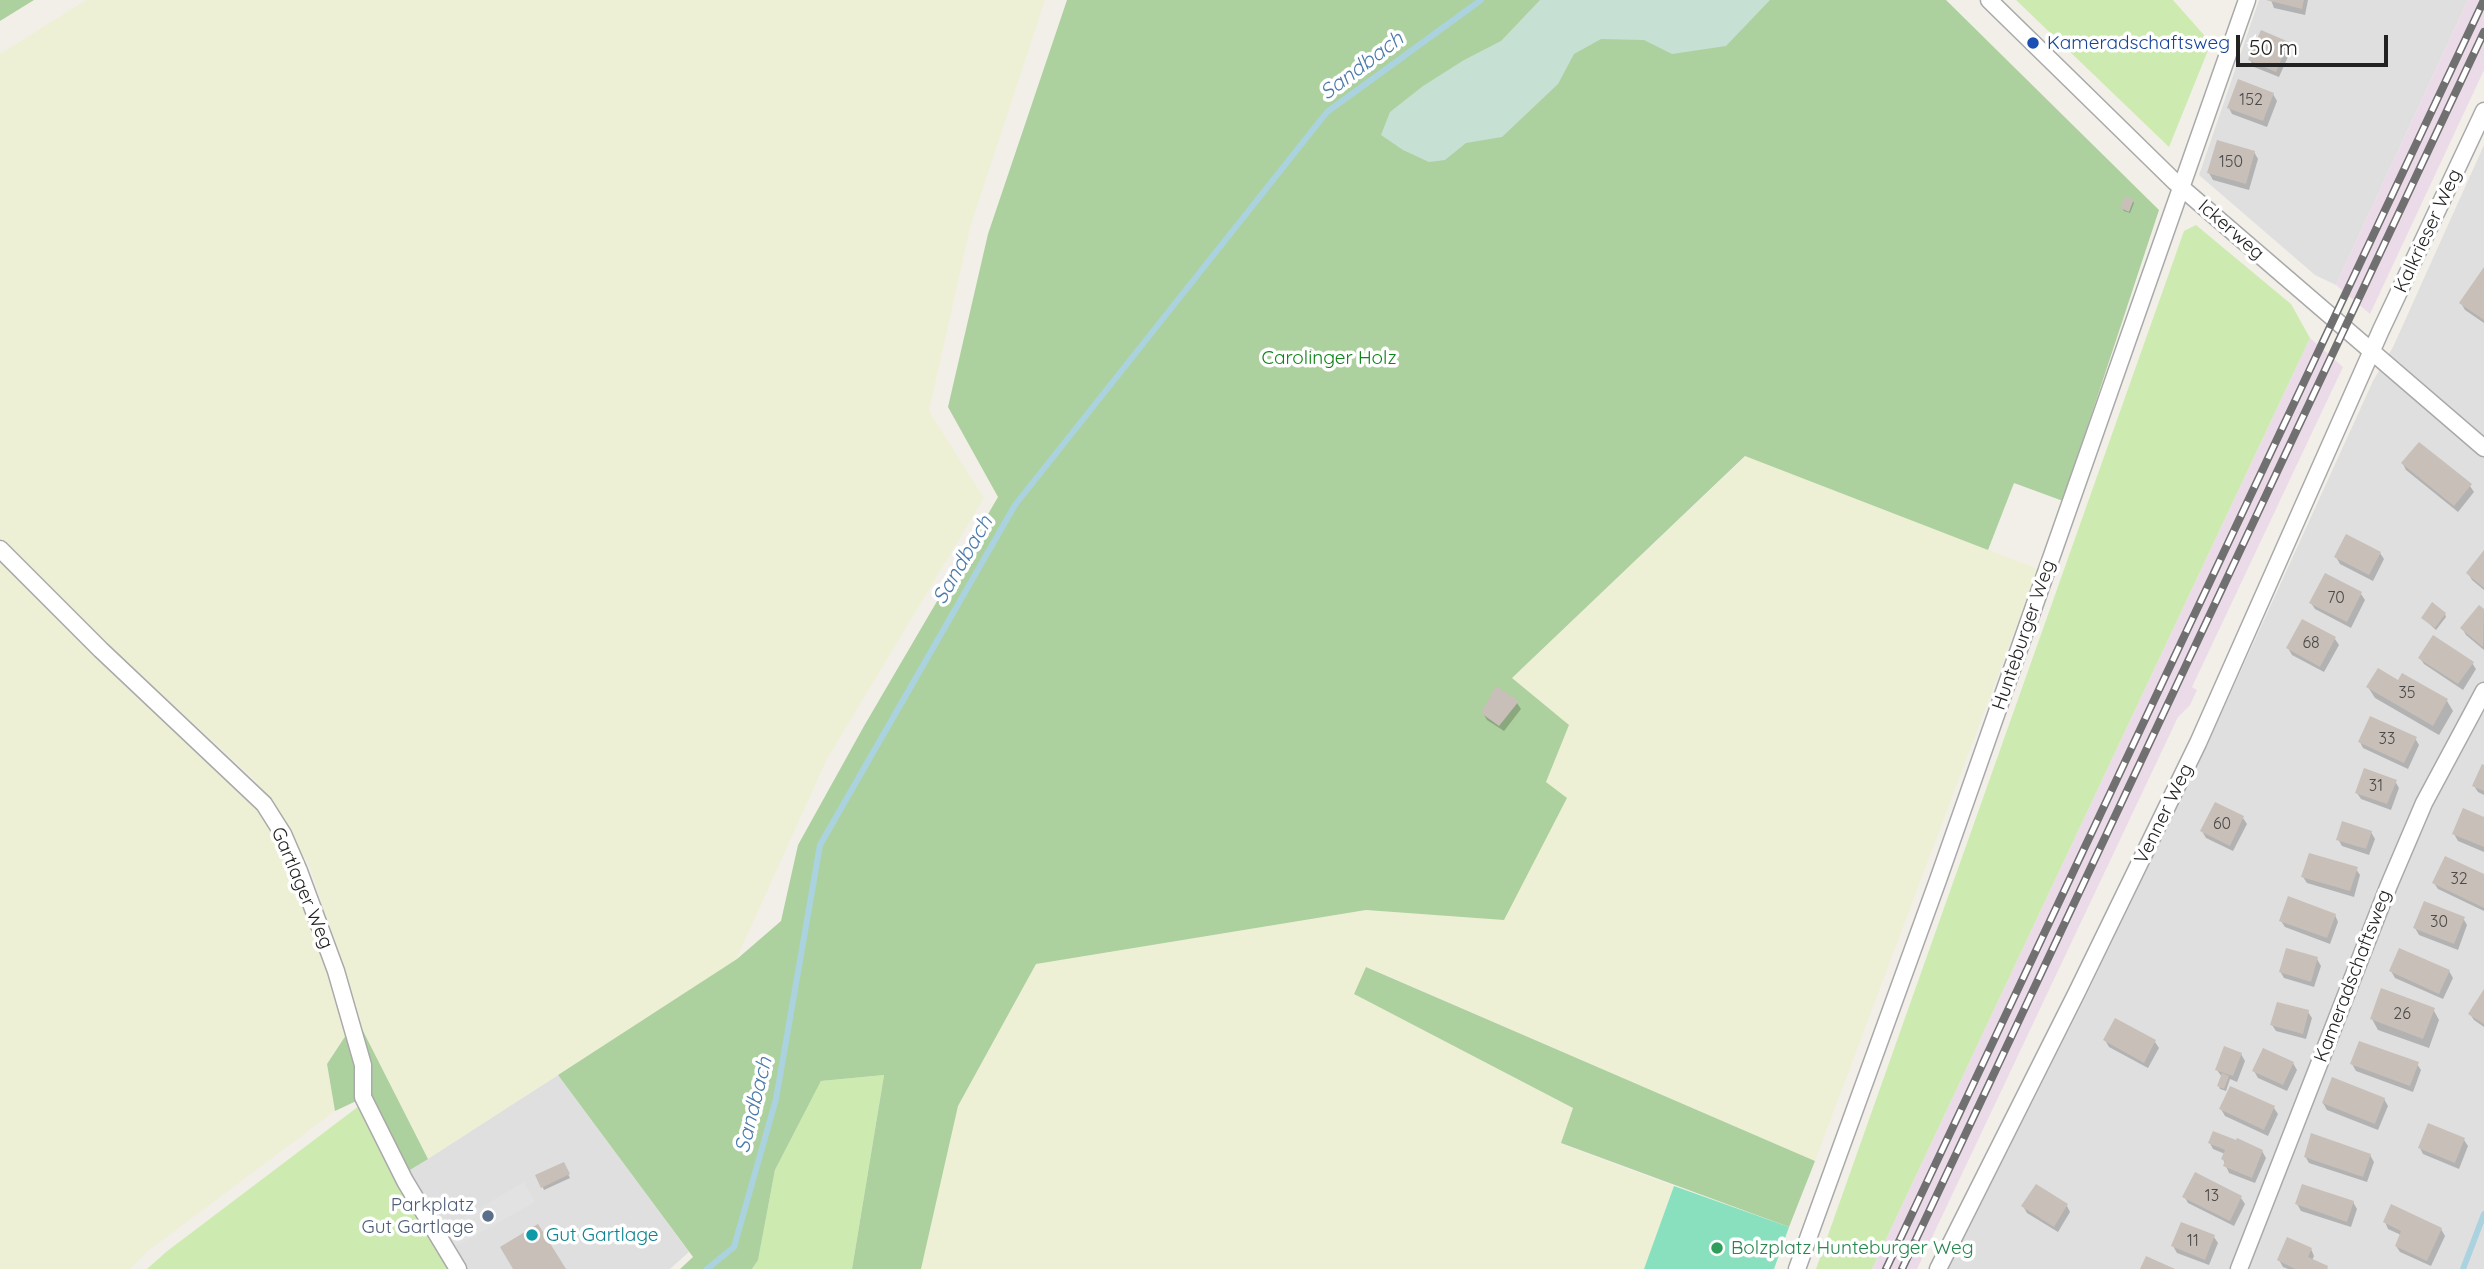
<!DOCTYPE html>
<style>
body{margin:0}
#map{position:relative;width:2484px;height:1269px;overflow:hidden;background:#f2efe9;font-family:Quicksand,sans-serif}
canvas{display:block}
.scale{position:absolute;left:2236px;top:35px;width:152px;height:32px;box-sizing:border-box;border:4px solid #222;border-top:0;padding-left:9px;font-size:21px;line-height:24px;white-space:nowrap;color:#222;-webkit-text-stroke:5px #fff;paint-order:stroke}
</style>
<div id="map">
<canvas width="2484" height="1269"></canvas>
<div class="scale">50 m</div>
</div>
<script>
const c = document.querySelector('canvas').getContext('2d');
c.lineJoin = 'round';
function fill(path, color) { c.fillStyle = color; c.fill(path, 'evenodd'); }
function strokePath(path, color, width, dash) { c.strokeStyle = color; c.lineWidth = width; c.lineCap = dash ? 'butt' : 'round'; c.setLineDash(dash || []); c.stroke(path); }
function drawText(font, color, halo, rows, align = 'center') {
  c.font = font + ' Quicksand,sans-serif'; c.lineWidth = 7; c.setLineDash([]); c.textBaseline = 'middle'; c.strokeStyle = halo; c.fillStyle = color; for (const [text, x, y, turn = 0] of rows) {
    c.save(); c.translate(x, y); c.rotate((+turn || 0) * Math.PI / 180); c.textAlign = isNaN(turn) ? turn : align; if (halo) c.strokeText(text, 0, 0); c.fillText(text, 0, 0); c.restore();
  }
}
fill(new Path2D(`
 M 2259,0 L 2468,0 L 2336,285 L 2315,275 L 2199,175 Z
 M 2484,145 L 2484,1269 L 1948,1269 L 2086,996 L 2206,747 L 2373,381 L 2393,347 Z
 M 558,1075 L 689,1252 L 670,1269 L 466,1269 L 405,1173 Z`), '#e0dfdf');
fill(new Path2D(`
 M 2468,0 L 2484,0 L 2484,70 L 2370,314 L 2336,285 Z
 M 2310,338 L 2343,367 L 2192,687 L 2197,690 L 2190,705 L 2178,717 L 1917,1269 L 1872,1269 Z`), '#ebdbe8');
fill(new Path2D(`
 M 86,0 L 1045,0 L 970,228 L 929,411 L 984,498 L 827,759 L 736,960 L 428,1159 L 360,1025 L 310,867 L 256,781 L 33,576 L 0,539 L 0,54 Z
 M 1746,456 L 2038,569 L 1815,1161 L 1367,967 L 1354,994 L 1573,1108 L 1561,1144 L 1674,1186 L 1644,1269 L 921,1269 L 958,1106 L 1036,964 L 1366,910 L 1504,919 L 1546,782 L 1568,725 L 1511,679 Z
 M 0,552 L 246,793 L 272,824 L 323,947 L 350,1029 L 327,1064 L 335,1111 L 148,1251 L 130,1269 L 0,1269 Z`), '#eef0d5');
fill(new Path2D(`
 M 2016,0 L 2173,0 L 2211,43 L 2169,147 Z
 M 2196,225 L 2291,304 L 2310,338 L 1872,1269 L 1816,1269 L 2184,231 Z
 M 884,1075 L 852,1269 L 752,1269 L 758,1259 L 775,1170 L 821,1081 Z
 M 359,1106 L 449,1269 L 147,1269 L 166,1252 Z`), '#cdebb0');
fill(new Path2D(`
 M 0,0 L 34,0 L 0,21 Z
 M 1067,0 L 1946,0 L 2159,210 L 2063,501 L 2014,483 L 1988,550 L 1745,456 L 1512,678 L 1569,725 L 1546,782 L 1567,798 L 1504,920 L 1366,910 L 1036,964 L 958,1106 L 921,1269 L 852,1269 L 884,1075 L 821,1081 L 775,1170 L 758,1260 L 752,1269 L 680,1269 L 693,1257 L 558,1075 L 737,959 L 781,921 L 798,845 L 864,726 L 998,497 L 948,407 L 988,234 Z
 M 1366,967 L 1815,1161 L 1789,1227 L 1561,1143 L 1573,1108 L 1354,994 Z
 M 360,1025 L 428,1159 L 405,1173 L 369,1095 L 335,1111 L 327,1064 L 350,1029 Z`), '#add19e');
fill(new Path2D(`
 M 1540,0 L 1770,0 L 1726,46 L 1672,54 L 1644,40 L 1601,39 L 1574,54 L 1558,84 L 1502,137 L 1466,143 L 1445,160 L 1429,162 L 1403,150 L 1381,135 L 1390,112 L 1423,86 L 1464,60 L 1501,41 Z`), '#c6e0d4');
fill(new Path2D(`
 M 1674,1186 L 1789,1227 L 1774,1269 L 1644,1269 Z`), '#88e0be');
fill(new Path2D(`
 M 524,1182 L 535,1202 L 453,1248 L 442,1230 Z`), '#e2e2e2');
fill(new Path2D(`
 M 2271,0 L 2308,0 L 2305,15 L 2274,8 Z
 M 2288,43 L 2291,50 L 2279,77 L 2254,67 L 2250,60 Z
 M 2273,94 L 2277,101 L 2267,127 L 2232,114 L 2229,108 Z
 M 2254,152 L 2258,159 L 2249,190 L 2213,180 L 2209,173 Z
 M 2133,201 L 2134,203 L 2130,213 L 2124,211 L 2122,208 Z
 M 2484,271 L 2484,323 L 2465,310 L 2461,303 Z
 M 2403,464 L 2470,486 L 2474,492 L 2458,512 L 2406,470 Z
 M 2380,553 L 2384,559 L 2373,581 L 2340,564 L 2336,557 Z
 M 2484,555 L 2484,590 L 2472,580 L 2468,573 Z
 M 2361,594 L 2365,600 L 2351,628 L 2315,609 L 2311,603 Z
 M 2479,607 L 2484,611 L 2484,650 L 2466,635 L 2462,628 Z
 M 2445,614 L 2446,617 L 2436,630 L 2423,618 Z
 M 2335,639 L 2339,645 L 2324,672 L 2292,655 L 2288,648 Z
 M 2420,658 L 2472,663 L 2476,669 L 2463,690 L 2424,664 Z
 M 2399,683 L 2447,701 L 2453,711 L 2439,735 L 2375,698 L 2368,687 Z
 M 1517,703 L 1521,709 L 1504,731 L 1487,720 L 1483,713 Z
 M 2415,738 L 2419,745 L 2408,769 L 2363,748 L 2360,742 Z
 M 2484,766 L 2484,795 L 2478,792 L 2474,786 Z
 M 2395,781 L 2399,788 L 2391,810 L 2361,799 L 2357,793 Z
 M 2243,818 L 2247,824 L 2233,851 L 2206,838 L 2202,831 Z
 M 2484,819 L 2484,852 L 2458,841 L 2454,834 Z
 M 2371,832 L 2375,839 L 2369,855 L 2342,846 L 2338,839 Z
 M 2356,869 L 2360,875 L 2354,897 L 2307,883 L 2303,877 Z
 M 2484,876 L 2484,911 L 2438,889 L 2434,883 Z
 M 2335,915 L 2338,922 L 2330,944 L 2285,927 L 2281,921 Z
 M 2463,918 L 2467,925 L 2458,950 L 2419,935 L 2415,928 Z
 M 2317,959 L 2321,966 L 2314,987 L 2284,978 L 2280,971 Z
 M 2391,971 L 2449,971 L 2453,978 L 2443,999 L 2395,978 Z
 M 2484,992 L 2484,1027 L 2474,1020 L 2470,1014 Z
 M 2433,1009 L 2439,1020 L 2429,1048 L 2378,1030 L 2372,1019 Z
 M 2308,1012 L 2312,1018 L 2306,1039 L 2276,1031 L 2272,1025 Z
 M 2116,1020 L 2155,1042 L 2159,1048 L 2148,1068 L 2109,1047 L 2105,1040 Z
 M 2241,1054 L 2245,1061 L 2237,1082 L 2230,1079 L 2226,1091 L 2220,1089 L 2219,1086 L 2222,1077 L 2217,1070 Z
 M 2293,1063 L 2297,1070 L 2287,1091 L 2258,1078 L 2254,1071 Z
 M 2352,1064 L 2417,1064 L 2421,1070 L 2413,1092 L 2356,1071 Z
 M 2384,1099 L 2388,1106 L 2378,1130 L 2327,1110 L 2323,1103 Z
 M 2274,1108 L 2278,1114 L 2268,1136 L 2225,1116 L 2221,1109 Z
 M 2464,1140 L 2468,1146 L 2459,1169 L 2423,1154 L 2420,1148 Z
 M 2210,1143 L 2262,1151 L 2266,1158 L 2255,1183 L 2229,1173 L 2223,1159 L 2225,1154 L 2213,1149 Z
 M 2370,1155 L 2374,1162 L 2367,1182 L 2309,1163 L 2305,1156 Z
 M 563,1164 L 570,1178 L 544,1190 L 538,1176 Z
 M 2184,1196 L 2241,1198 L 2245,1204 L 2234,1226 L 2188,1203 Z
 M 2353,1202 L 2357,1209 L 2351,1227 L 2301,1211 L 2297,1204 Z
 M 2023,1206 L 2067,1206 L 2070,1212 L 2058,1232 L 2027,1213 Z
 M 2385,1222 L 2441,1229 L 2445,1236 L 2431,1266 L 2400,1252 L 2396,1246 L 2401,1235 L 2388,1229 Z
 M 2214,1237 L 2218,1243 L 2209,1265 L 2177,1253 L 2173,1246 Z
 M 2311,1249 L 2314,1256 L 2312,1260 L 2328,1269 L 2288,1269 L 2283,1267 L 2279,1260 Z`), '#0003');
strokePath(new Path2D(`
 M 707,1269 L 734,1247 L 776,1099 L 820,845 L 1015,505 L 1327,112 L 1481,0
 M 2463,1269 L 2484,1214`), '#aad3df', 6);
fill(new Path2D(`
 M 2266,0 L 2304,0 L 2302,9 Z
 M 2261,30 L 2289,42 L 2276,72 L 2248,60 Z
 M 2238,79 L 2274,93 L 2263,121 L 2227,108 Z
 M 2217,140 L 2255,151 L 2246,184 L 2207,173 Z
 M 2125,196 L 2134,199 L 2129,212 L 2120,208 Z
 M 2484,267 L 2484,320 L 2459,303 Z
 M 2419,442 L 2472,484 L 2454,506 L 2401,463 Z
 M 2346,534 L 2381,552 L 2369,575 L 2334,557 Z
 M 2484,550 L 2484,588 L 2466,573 Z
 M 2325,573 L 2362,592 L 2347,622 L 2309,603 Z
 M 2432,602 L 2446,613 L 2435,628 L 2421,618 Z
 M 2479,605 L 2484,609 L 2483,647 L 2460,628 Z
 M 2302,619 L 2336,637 L 2320,667 L 2286,648 Z
 M 2433,635 L 2474,662 L 2458,684 L 2418,658 Z
 M 2378,668 L 2398,680 L 2402,673 L 2448,699 L 2433,726 L 2366,687 Z
 M 1496,686 L 1519,701 L 1499,726 L 1481,713 Z
 M 2370,716 L 2417,737 L 2404,763 L 2358,742 Z
 M 2482,764 L 2484,765 L 2484,791 L 2472,786 Z
 M 2364,768 L 2397,780 L 2387,804 L 2355,793 Z
 M 2215,802 L 2244,816 L 2230,846 L 2200,831 Z
 M 2463,808 L 2484,817 L 2484,847 L 2452,834 Z
 M 2342,821 L 2372,831 L 2366,849 L 2336,840 Z
 M 2309,853 L 2358,867 L 2350,891 L 2301,877 Z
 M 2445,856 L 2484,874 L 2484,908 L 2432,883 Z
 M 2288,896 L 2336,914 L 2327,938 L 2279,921 Z
 M 2424,901 L 2465,917 L 2454,944 L 2413,928 Z
 M 2286,948 L 2318,957 L 2311,982 L 2279,972 Z
 M 2399,948 L 2450,970 L 2439,994 L 2389,971 Z
 M 2381,988 L 2435,1008 L 2423,1039 L 2370,1019 Z
 M 2484,989 L 2484,1024 L 2468,1014 Z
 M 2277,1002 L 2309,1010 L 2303,1034 L 2270,1025 Z
 M 2115,1018 L 2156,1040 L 2144,1063 L 2103,1040 Z
 M 2359,1041 L 2419,1062 L 2410,1086 L 2350,1064 Z
 M 2224,1046 L 2242,1053 L 2233,1076 L 2215,1070 Z
 M 2263,1048 L 2294,1062 L 2283,1085 L 2252,1071 Z
 M 2222,1073 L 2229,1076 L 2224,1089 L 2217,1086 Z
 M 2332,1077 L 2385,1098 L 2375,1124 L 2322,1103 Z
 M 2230,1086 L 2275,1106 L 2264,1130 L 2219,1109 Z
 M 2428,1123 L 2465,1138 L 2455,1163 L 2418,1148 Z
 M 2213,1131 L 2236,1140 L 2237,1138 L 2263,1150 L 2252,1178 L 2223,1166 L 2225,1161 L 2221,1159 L 2225,1150 L 2208,1143 Z
 M 2311,1133 L 2371,1154 L 2363,1177 L 2304,1157 Z
 M 564,1162 L 570,1174 L 541,1188 L 535,1175 Z
 M 2195,1172 L 2242,1196 L 2230,1221 L 2182,1197 Z
 M 2036,1184 L 2068,1204 L 2054,1227 L 2021,1206 Z
 M 2302,1184 L 2354,1201 L 2347,1222 L 2295,1204 Z
 M 2391,1204 L 2442,1228 L 2427,1261 L 2395,1246 L 2401,1231 L 2383,1222 Z
 M 2181,1222 L 2215,1235 L 2205,1260 L 2171,1246 Z
 M 538,1224 L 566,1269 L 513,1269 L 500,1247 Z
 M 2287,1237 L 2312,1248 L 2308,1257 L 2328,1266 L 2327,1269 L 2295,1269 L 2277,1260 Z
 M 2146,1256 L 2175,1269 L 2140,1269 Z`), '#c7bfb8');
const minor = new Path2D(`
 M 1989,0 L 2175,182 L 2484,448
 M 0,549 L 101,650 L 264,804 L 283,834 L 299,871 L 336,971 L 363,1065 L 363,1097 L 405,1181 L 458,1269
 M 1797,1269 L 1938,880 L 2247,0
 M 1938,1269 L 2077,992 L 2198,743 L 2381,330 L 2484,111
 M 2239,1269 L 2389,885 L 2424,803 L 2484,691`);
strokePath(minor, '#a9a9a9', 19);
strokePath(minor, '#fff', 16);
const rail = new Path2D(`
 M 1886,1269 L 2484,0
 M 1902,1269 L 2484,32`);
strokePath(rail, '#707070', 8);
strokePath(rail, '#fff', 5, [16]);
for (const [x, y, r, color] of [
 [2033,43,7,"#1a4fb4"],
 [488,1216,7,"#5c6f8a"],
 [532,1235,7,"#0f9aa8"],
 [1717,1248,7,"#2e9e5b"]
]) { const dot = new Path2D(); dot.arc(x, y, r, 0, 2 * Math.PI); c.fillStyle = color; c.fill(dot); strokePath(dot, '#fff', 2.5); }
drawText('16px', '#4b4948', null, [
 ["152",2251,100],
 ["150",2231,162],
 ["70",2336,598],
 ["68",2311,643],
 ["35",2407,693],
 ["33",2387,739],
 ["31",2376,786],
 ["60",2222,824],
 ["32",2459,879],
 ["30",2439,922],
 ["26",2402,1014],
 ["13",2212,1196],
 ["11",2193,1241]
]);
drawText('19px', '#164399', '#fff', [
 ["Kameradschaftsweg",2047,43]
], 'left');
drawText('19px', '#222', '#fff', [
 ["Ickerweg",2231,230,41],
 ["Kalkrieser Weg",2428,231,-65],
 ["Hunteburger Weg",2024,635,-71],
 ["Venner Weg",2164,814,-64],
 ["Gartlager Weg",302,888,67],
 ["Kameradschaftsweg",2353,976,-69]
]);
drawText('19px', '#0c8416', '#fff', [
 ["Carolinger Holz",1329,358]
]);
drawText('19px', '#4e5e75', '#fff', [
 ["Parkplatz",474,1205],
 ["Gut Gartlage",474,1227]
], 'right');
drawText('19px', '#0d838f', '#fff', [
 ["Gut Gartlage",546,1235]
], 'left');
drawText('19px', '#27864d', '#fff', [
 ["Bolzplatz Hunteburger Weg",1731,1248]
], 'left');
drawText('italic 21px', '#4a7aab', '#fff', [
 ["Sandbach",1362,66,-37],
 ["Sandbach",963,560,-60],
 ["Sandbach",754,1105,-76]
]);
</script>
